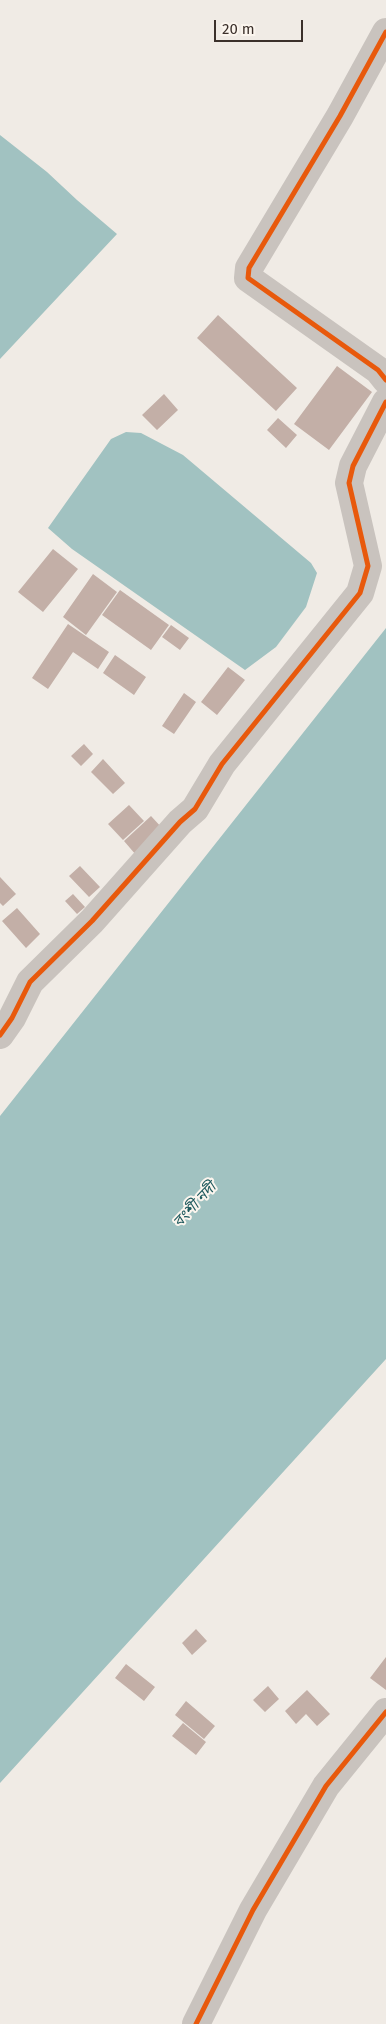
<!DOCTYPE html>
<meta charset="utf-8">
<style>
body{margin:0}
#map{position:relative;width:386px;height:2024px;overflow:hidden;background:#f0ebe5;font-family:"Fira Sans",sans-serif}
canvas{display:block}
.scale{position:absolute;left:214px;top:20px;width:89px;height:22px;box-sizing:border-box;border:2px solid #3b302b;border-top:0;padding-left:6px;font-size:15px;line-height:18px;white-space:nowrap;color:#3b302b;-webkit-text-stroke:4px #fbf5ee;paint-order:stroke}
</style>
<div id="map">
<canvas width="386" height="2024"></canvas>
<div class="scale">20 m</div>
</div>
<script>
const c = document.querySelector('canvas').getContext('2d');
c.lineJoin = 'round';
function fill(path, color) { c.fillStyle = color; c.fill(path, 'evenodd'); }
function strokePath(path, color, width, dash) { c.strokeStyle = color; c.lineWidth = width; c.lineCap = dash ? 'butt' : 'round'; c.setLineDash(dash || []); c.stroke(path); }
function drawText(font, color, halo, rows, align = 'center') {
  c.font = font + ' "Fira Sans","Noto Sans Bengali",sans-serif'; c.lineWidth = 4; c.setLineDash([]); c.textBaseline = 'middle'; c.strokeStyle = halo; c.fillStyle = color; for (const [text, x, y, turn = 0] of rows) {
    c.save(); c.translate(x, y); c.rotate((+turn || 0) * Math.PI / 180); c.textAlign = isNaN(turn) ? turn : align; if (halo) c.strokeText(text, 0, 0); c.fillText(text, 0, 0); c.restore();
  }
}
fill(new Path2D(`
 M 0,135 L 47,172 L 77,200 L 117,234 L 0,359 Z
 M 126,432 L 141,433 L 183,455 L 311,563 L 317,573 L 306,607 L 276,647 L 245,670 L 72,549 L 48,528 L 111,439 Z
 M 386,628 L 386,1359 L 0,1783 L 0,1116 Z`), '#a1c2c1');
fill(new Path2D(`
 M 218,315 L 297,388 L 276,411 L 197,338 Z
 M 337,366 L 372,392 L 329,450 L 294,424 Z
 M 164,394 L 178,410 L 157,430 L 142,415 Z
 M 278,418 L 297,435 L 286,448 L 267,430 Z
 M 53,549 L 78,569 L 43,612 L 18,592 Z
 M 93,574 L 117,592 L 86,635 L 63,617 Z
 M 120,590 L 169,625 L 151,650 L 102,615 Z
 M 68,624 L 109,652 L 98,669 L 73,652 L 48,689 L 32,678 Z
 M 171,625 L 189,638 L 180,650 L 162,637 Z
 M 115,655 L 146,677 L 134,695 L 103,673 Z
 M 228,667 L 245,680 L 217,715 L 201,702 Z
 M 184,693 L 196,702 L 174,734 L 162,726 Z
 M 84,744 L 93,754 L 81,766 L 71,756 Z
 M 103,759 L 125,783 L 113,794 L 91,772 Z
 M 129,805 L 144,821 L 123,840 L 108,824 Z
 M 151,816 L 163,829 L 136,855 L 124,841 Z
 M 80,866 L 100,887 L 89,897 L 69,876 Z
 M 0,877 L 16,894 L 3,906 L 0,903 Z
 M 73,894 L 85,907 L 77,914 L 65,901 Z
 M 17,908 L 40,934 L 26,948 L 2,921 Z
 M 196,1629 L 207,1641 L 192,1655 L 182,1643 Z
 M 386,1657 L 386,1690 L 370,1678 Z
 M 126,1664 L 155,1687 L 144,1701 L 115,1678 Z
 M 268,1686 L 279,1699 L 265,1712 L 253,1700 Z
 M 307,1690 L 330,1714 L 317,1726 L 306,1714 L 296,1724 L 285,1711 Z
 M 186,1701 L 215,1726 L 204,1739 L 175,1715 Z
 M 183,1723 L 206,1742 L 196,1755 L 172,1736 Z`), '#c3afa7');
strokePath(new Path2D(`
 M 386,32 L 340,116 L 249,268 L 248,278 L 378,370 L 386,380
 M 0,1035 L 12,1018 L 30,982 L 92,921 L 180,822 L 195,809 L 222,764 L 360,593 L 368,566 L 349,483 L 353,466 L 386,402
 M 196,2024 L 253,1910 L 326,1786 L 386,1712`), '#c9c3be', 28);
strokePath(new Path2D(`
 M 386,32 L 340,116 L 249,268 L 248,278 L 378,370 L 386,380
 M 0,1035 L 12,1018 L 30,982 L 92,921 L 180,822 L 195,809 L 222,764 L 360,593 L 368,566 L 349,483 L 353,466 L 386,402
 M 196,2024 L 253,1910 L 326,1786 L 386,1712`), '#e8590c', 5);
drawText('italic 15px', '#1f5a5e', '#fbf5ee', [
 ["বংশী নদী",195,1205,-47]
]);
</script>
